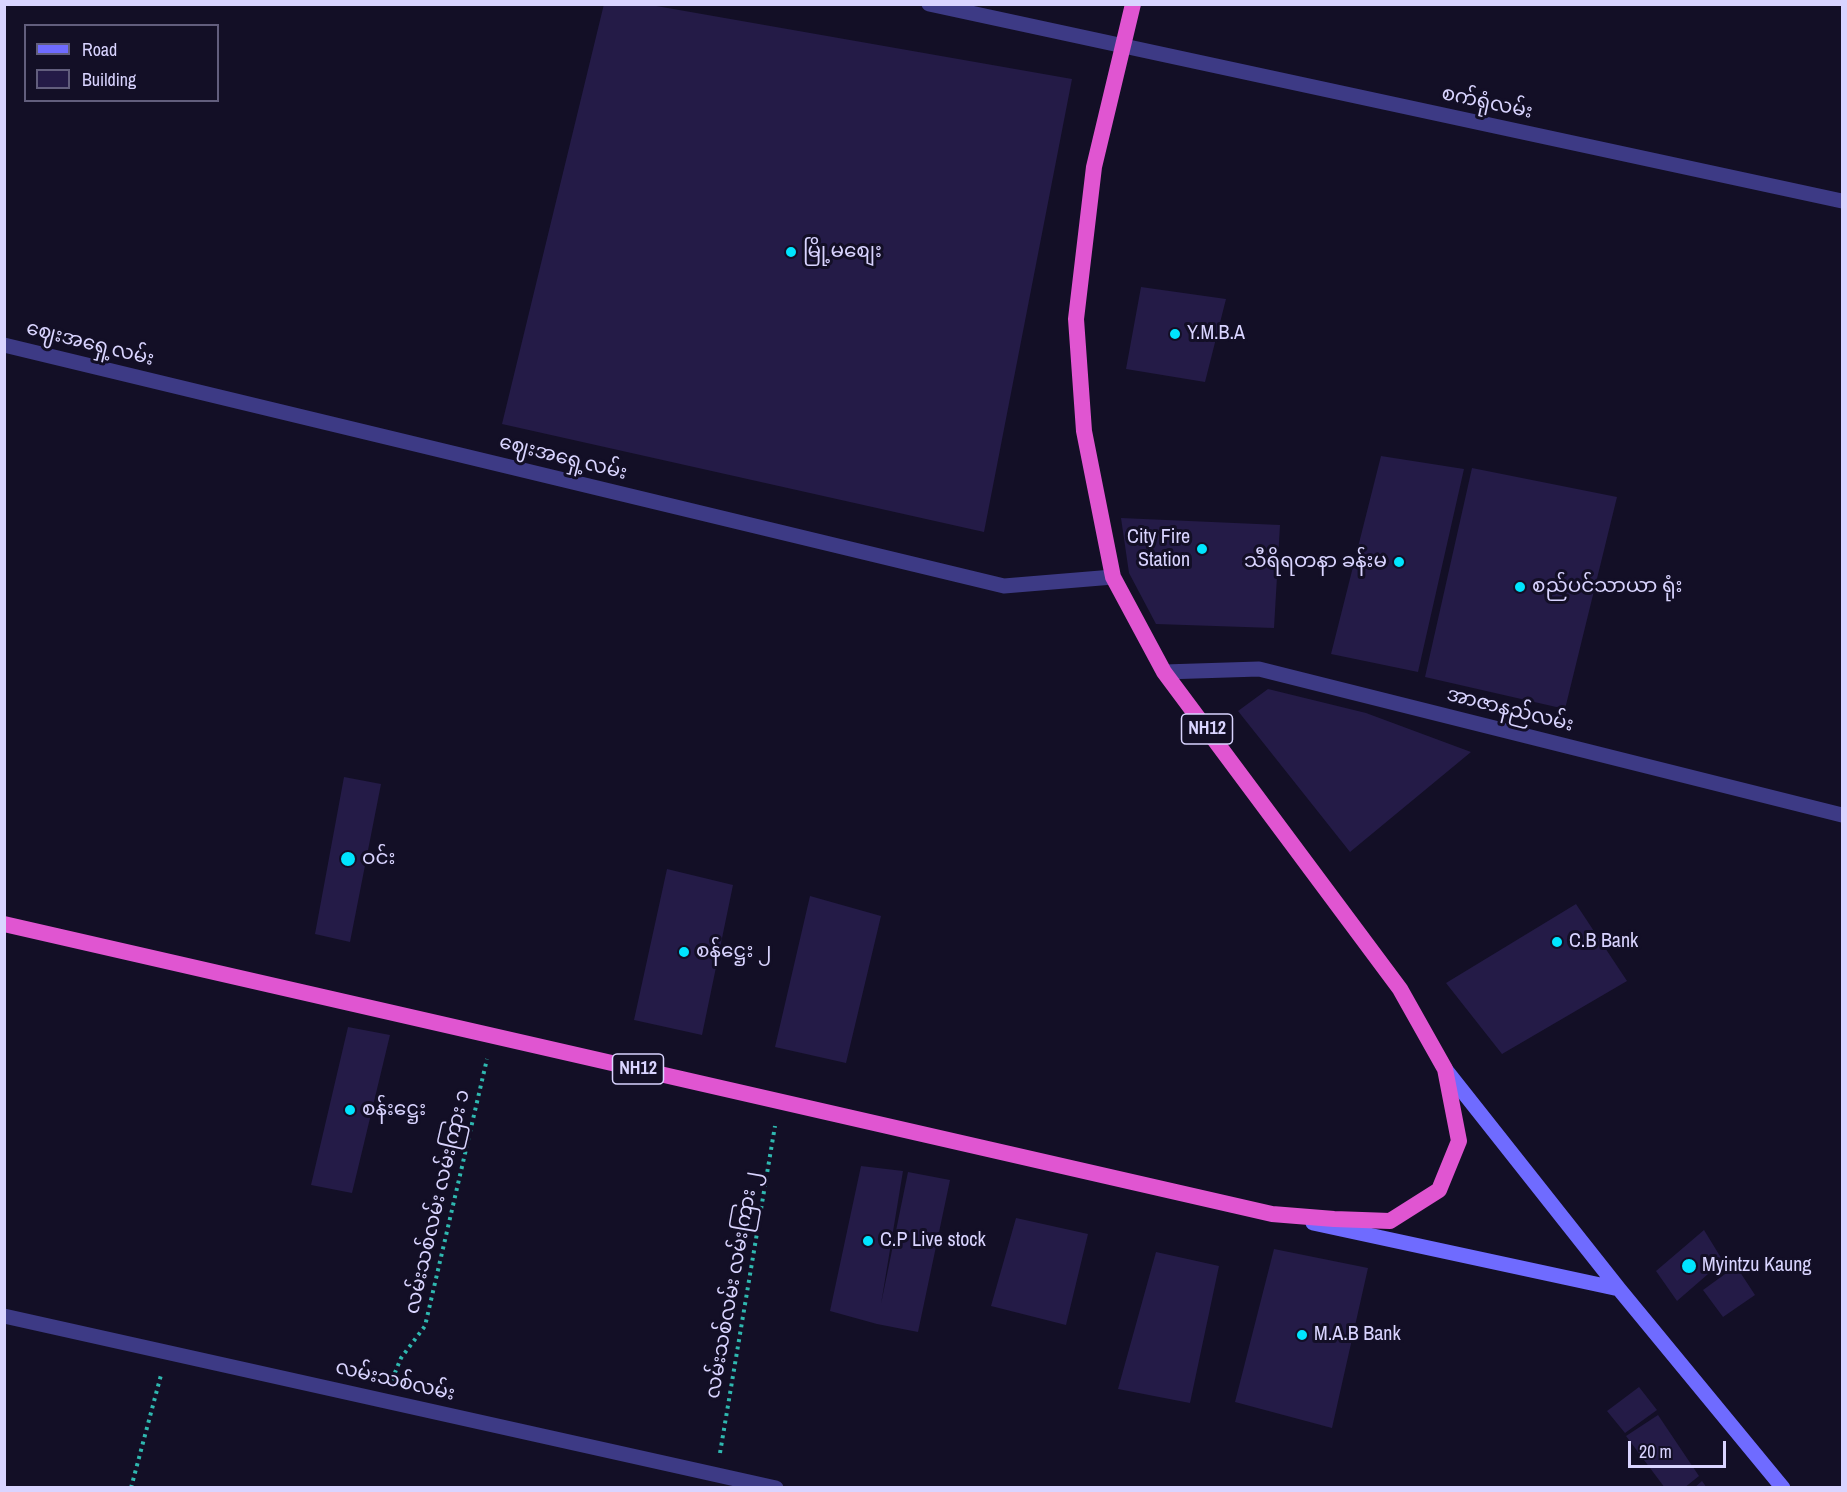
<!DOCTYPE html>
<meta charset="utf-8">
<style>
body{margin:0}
#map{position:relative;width:1847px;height:1492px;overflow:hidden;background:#130f26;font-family:"Archivo Narrow",sans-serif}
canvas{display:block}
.frame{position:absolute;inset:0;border:6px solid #d9d4ff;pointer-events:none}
.legend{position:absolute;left:24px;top:24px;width:195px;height:78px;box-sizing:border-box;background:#130f26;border:2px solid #625e7d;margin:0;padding:8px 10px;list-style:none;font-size:18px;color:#d9d4ff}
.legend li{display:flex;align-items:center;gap:12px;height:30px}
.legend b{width:30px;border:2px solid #625e7d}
.scale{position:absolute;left:1628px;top:1441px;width:98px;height:27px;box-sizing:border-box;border:3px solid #d9d4ff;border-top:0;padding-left:8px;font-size:18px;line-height:21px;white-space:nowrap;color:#d9d4ff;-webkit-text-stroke:4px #130f26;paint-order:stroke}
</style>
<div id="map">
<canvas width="1847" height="1492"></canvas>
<div class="frame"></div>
<ul class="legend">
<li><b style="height:8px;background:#6f6bff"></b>Road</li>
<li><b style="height:16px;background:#241b47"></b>Building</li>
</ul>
<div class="scale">20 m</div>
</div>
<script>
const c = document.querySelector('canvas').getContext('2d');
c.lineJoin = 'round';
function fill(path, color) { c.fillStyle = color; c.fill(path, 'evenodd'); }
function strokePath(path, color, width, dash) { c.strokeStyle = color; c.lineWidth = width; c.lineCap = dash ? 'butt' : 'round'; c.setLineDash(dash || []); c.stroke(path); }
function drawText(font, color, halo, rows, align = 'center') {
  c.font = font + ' "Archivo Narrow","Noto Sans Myanmar",sans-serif'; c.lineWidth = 6; c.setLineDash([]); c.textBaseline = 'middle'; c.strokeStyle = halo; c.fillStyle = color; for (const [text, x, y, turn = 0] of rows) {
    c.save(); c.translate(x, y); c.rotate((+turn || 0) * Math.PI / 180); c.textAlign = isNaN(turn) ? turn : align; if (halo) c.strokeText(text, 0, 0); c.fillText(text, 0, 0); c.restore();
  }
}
fill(new Path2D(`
 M 604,4 L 645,4 L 1072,79 L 984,532 L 502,424 Z
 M 1141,287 L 1226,299 L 1205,382 L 1126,369 Z
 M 1381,456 L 1464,469 L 1418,672 L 1331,654 Z
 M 1472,468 L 1617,497 L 1565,709 L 1425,677 Z
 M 1121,518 L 1280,525 L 1274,628 L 1156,624 L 1129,573 Z
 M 1268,689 L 1366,713 L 1471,752 L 1350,852 L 1238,711 Z
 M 344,777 L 381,784 L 350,942 L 315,934 Z
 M 667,869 L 733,885 L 702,1035 L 634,1020 Z
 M 810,896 L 881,916 L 846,1063 L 775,1047 Z
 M 1576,904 L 1627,981 L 1502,1054 L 1446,983 Z
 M 348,1027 L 390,1035 L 352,1193 L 311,1185 Z
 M 861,1166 L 903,1171 L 881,1304 L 908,1172 L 950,1180 L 918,1332 L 877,1324 L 830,1311 Z
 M 1016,1218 L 1088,1234 L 1066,1325 L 991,1306 Z
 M 1704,1230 L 1723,1261 L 1677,1301 L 1656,1271 Z
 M 1274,1249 L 1368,1268 L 1332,1428 L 1235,1402 Z
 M 1156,1252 L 1219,1266 L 1190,1403 L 1118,1389 Z
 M 1736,1266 L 1755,1295 L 1723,1317 L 1703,1290 Z
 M 1639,1387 L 1657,1410 L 1625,1433 L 1607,1411 Z
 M 1658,1415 L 1699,1476 L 1684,1488 L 1665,1488 L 1626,1436 Z
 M 1702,1481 L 1707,1488 L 1694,1488 Z`), '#241b47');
strokePath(new Path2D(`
 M 392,1380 L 401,1358 L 425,1326 L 487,1059
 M 720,1453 L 775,1126
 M 131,1488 L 161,1375`), '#2fb8b0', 4, [3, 4.5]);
strokePath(new Path2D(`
 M 929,4 L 1842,201
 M 4,345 L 1004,586 L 1113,577
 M 4,1316 L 776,1488`), '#3d3a85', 15);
strokePath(new Path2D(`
 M 1164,672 L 1259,669 L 1842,815`), '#3d3a85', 15);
strokePath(new Path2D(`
 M 1445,1069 L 1619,1289 L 1783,1488
 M 1313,1223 L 1619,1289`), '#6f6bff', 15);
strokePath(new Path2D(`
 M 4,924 L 1272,1214 L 1334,1219 L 1390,1221 L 1439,1190 L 1459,1141 L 1445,1069 L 1400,989 L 1164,672 L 1113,577 L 1084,431 L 1076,319 L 1094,167 L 1133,4`), '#e055d1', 16);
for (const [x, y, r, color] of [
 [791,252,6,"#00e5ff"],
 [1175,334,6,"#00e5ff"],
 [1202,549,6,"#00e5ff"],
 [1399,562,6,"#00e5ff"],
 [1520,587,6,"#00e5ff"],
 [348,859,8,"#00e5ff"],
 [1557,942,6,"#00e5ff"],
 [684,952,6,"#00e5ff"],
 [350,1110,6,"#00e5ff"],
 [868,1241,6,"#00e5ff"],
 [1689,1266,8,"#00e5ff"],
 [1302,1335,6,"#00e5ff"]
]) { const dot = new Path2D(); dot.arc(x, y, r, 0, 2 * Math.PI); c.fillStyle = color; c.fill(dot); strokePath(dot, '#130f26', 2); }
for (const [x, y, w] of [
 [1207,729,51],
 [638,1069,51]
]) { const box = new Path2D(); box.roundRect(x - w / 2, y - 15, w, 30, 4.5); c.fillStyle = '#130f26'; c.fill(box); strokePath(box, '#d9d4ff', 1.5); }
drawText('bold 18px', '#d9d4ff', null, [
 ["NH12",1207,729],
 ["NH12",638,1069]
]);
drawText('20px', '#d9d4ff', '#130f26', [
 ["စက်ရုံလမ်း",1487,103,12],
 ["ဈေးအရှေ့လမ်း",90,344,14],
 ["ဈေးအရှေ့လမ်း",563,458,14],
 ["အာဇာနည်လမ်း",1510,710,14],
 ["လမ်းသစ်လမ်း လမ်းကြား ၁",438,1202,-77],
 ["လမ်းသစ်လမ်း လမ်းကြား ၂",733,1285,-80],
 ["လမ်းသစ်လမ်း",395,1381,13]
]);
drawText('20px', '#d9d4ff', '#130f26', [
 ["မြို့မစျေး",803,252],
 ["Y.M.B.A",1187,334],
 ["City Fire",1190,538,"right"],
 ["Station",1190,561,"right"],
 ["သီရိရတနာ ခန်းမ",1387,562,"right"],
 ["စည်ပင်သာယာ ရုံး",1532,587],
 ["ဝင်း",362,859],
 ["C.B Bank",1569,942],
 ["စန်ဋ္ဌေး ၂",696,952],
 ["စန်းဋ္ဌေး",362,1110],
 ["C.P Live stock",880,1241],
 ["Myintzu Kaung",1702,1266],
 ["M.A.B Bank",1314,1335]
], 'left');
</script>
